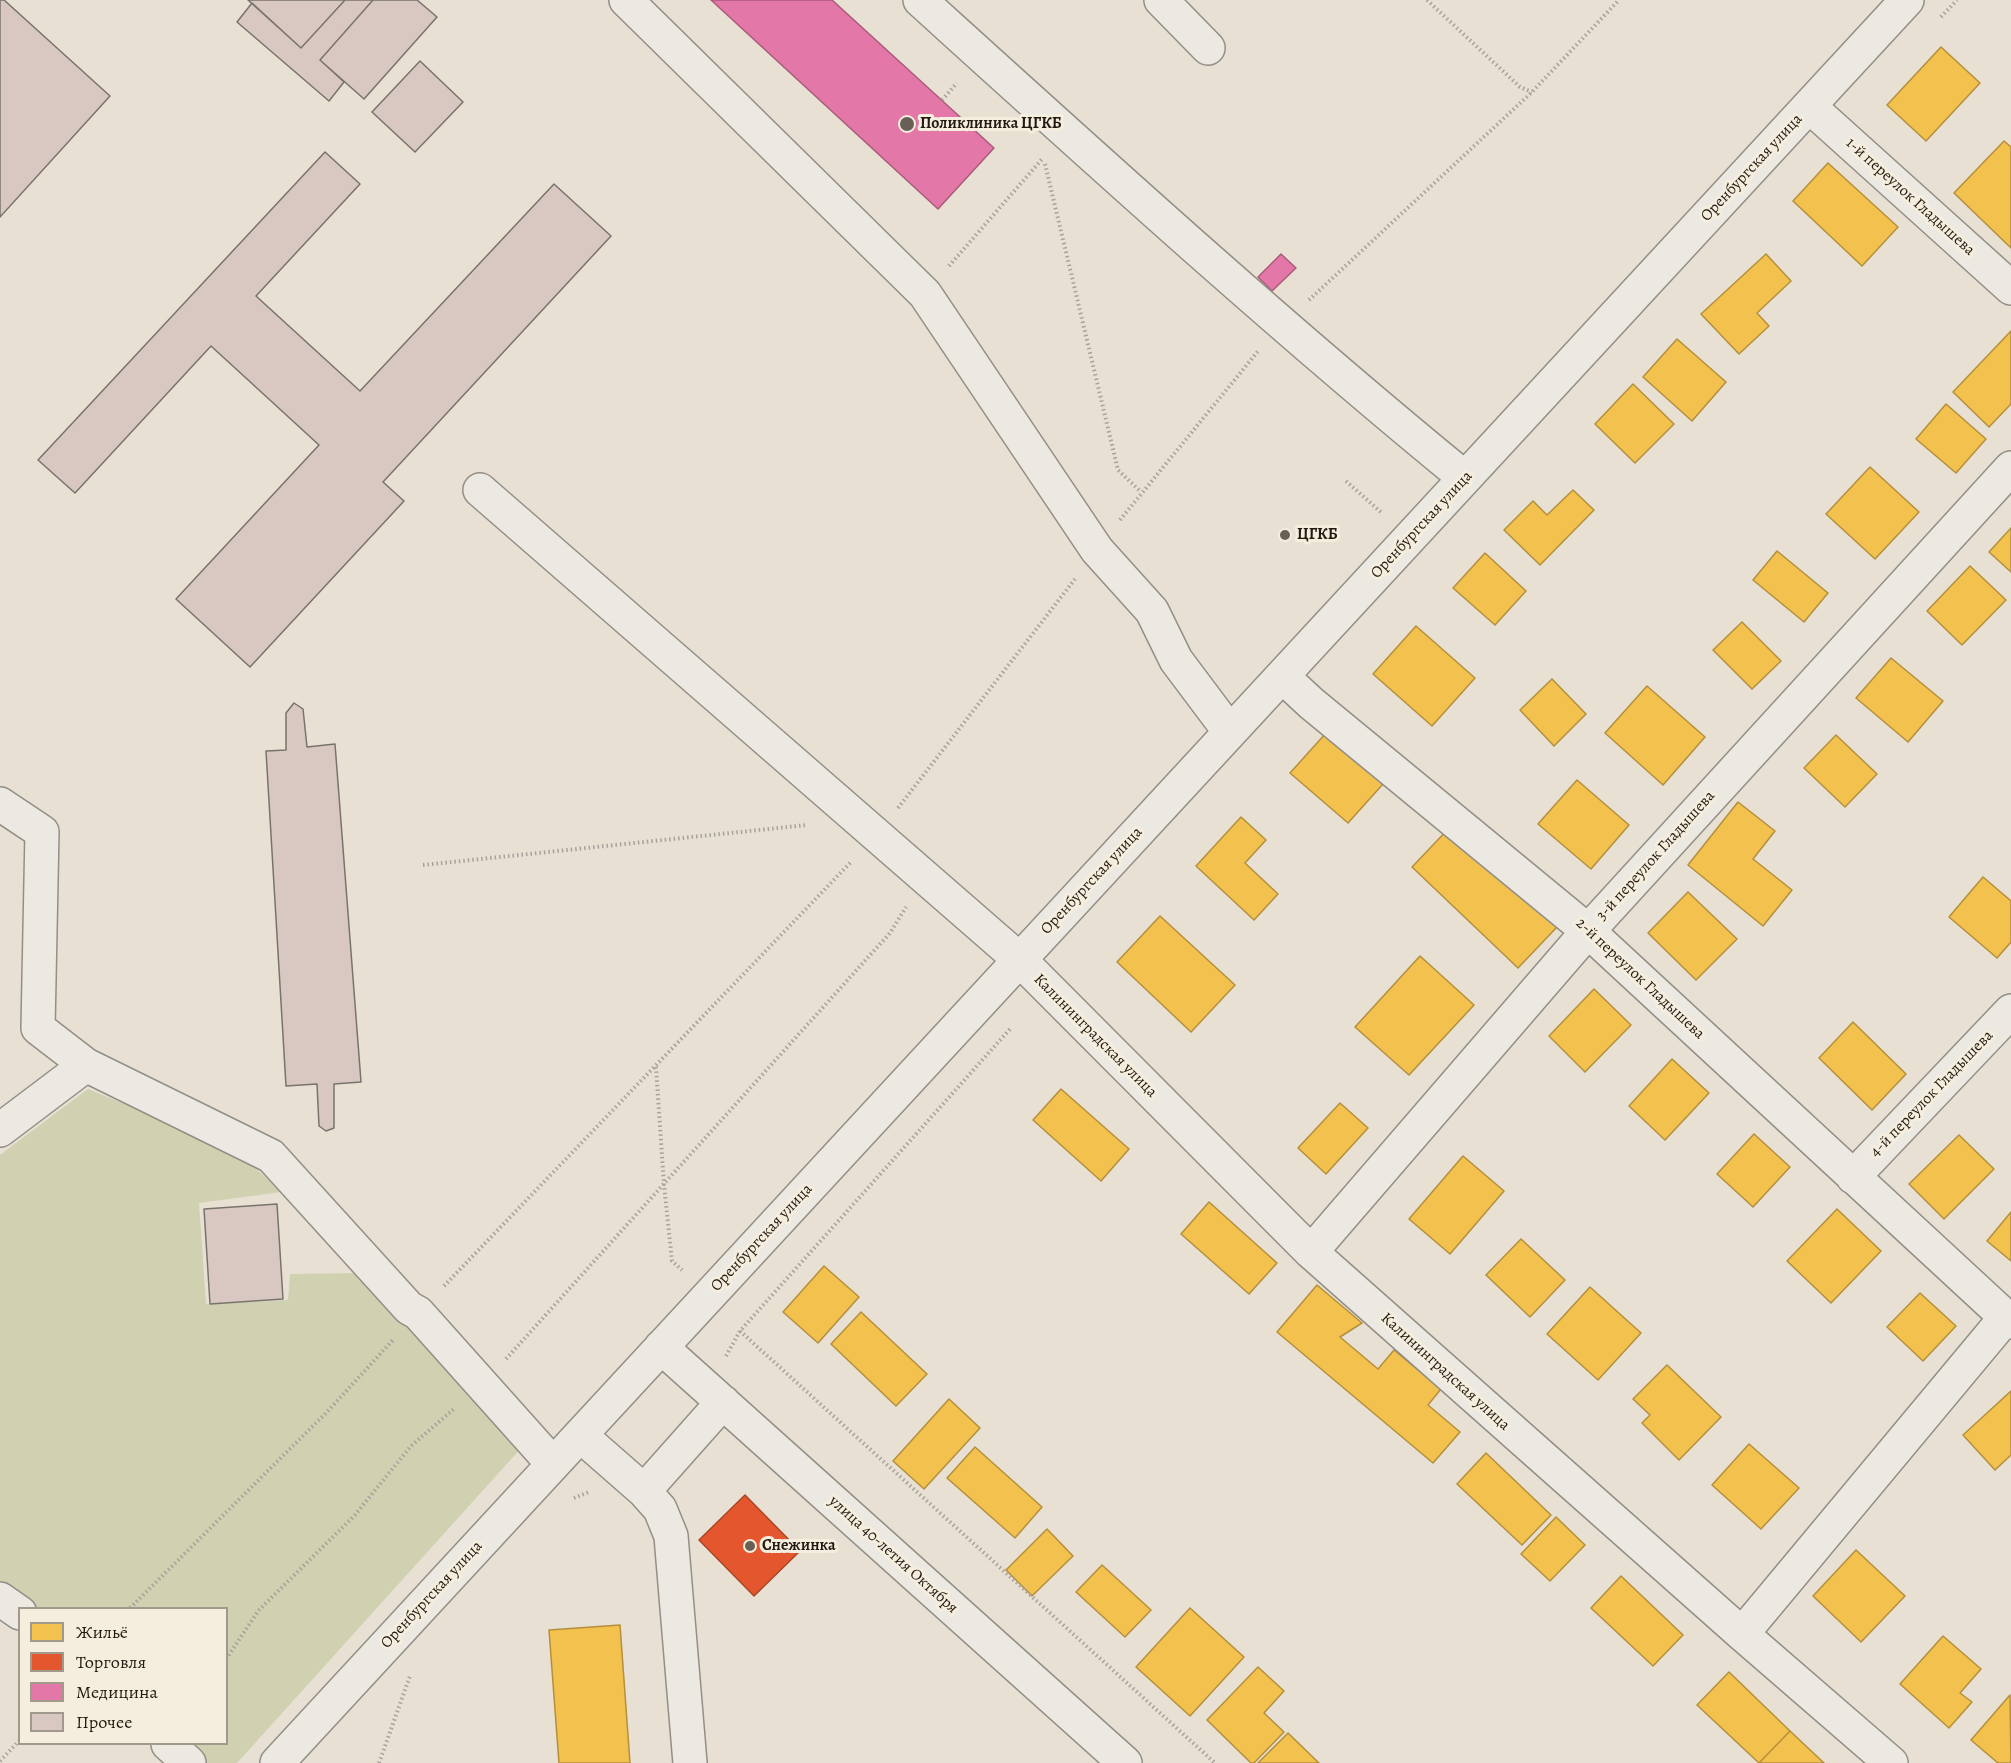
<!DOCTYPE html>
<meta charset="utf-8">
<style>
body{margin:0}
#map{position:relative;width:2011px;height:1763px;overflow:hidden;background:#e7e0d3;font-family:Alegreya,serif}
canvas{display:block}
.legend{position:absolute;left:18px;top:1607px;width:210px;height:138px;box-sizing:border-box;background:#f5eddd;border:2px solid #a1998b;margin:0;padding:8px 10px;list-style:none;font-size:18px;color:#231a11}
.legend li{display:flex;align-items:center;gap:12px;height:30px}
.legend b{width:30px;border:2px solid #a1998b}
</style>
<div id="map">
<canvas width="2011" height="1763"></canvas>
<ul class="legend">
<li><b style="height:16px;background:#f2c14e"></b>Жильё</li>
<li><b style="height:16px;background:#e4572e"></b>Торговля</li>
<li><b style="height:16px;background:#e377a8"></b>Медицина</li>
<li><b style="height:16px;background:#d9c8c1"></b>Прочее</li>
</ul>
</div>
<script>
const c = document.querySelector('canvas').getContext('2d');
c.lineJoin = 'round';
function fill(path, color) { c.fillStyle = color; c.fill(path, 'evenodd'); }
function strokePath(path, color, width, dash) { c.strokeStyle = color; c.lineWidth = width; c.lineCap = dash ? 'butt' : 'round'; c.setLineDash(dash || []); c.stroke(path); }
function drawText(font, color, halo, rows, align = 'center') {
  c.font = font + ' Alegreya,serif'; c.lineWidth = 6; c.setLineDash([]); c.textBaseline = 'middle'; c.strokeStyle = halo; c.fillStyle = color; for (const [text, x, y, turn = 0] of rows) {
    c.save(); c.translate(x, y); c.rotate((+turn || 0) * Math.PI / 180); c.textAlign = isNaN(turn) ? turn : align; if (halo) c.strokeText(text, 0, 0); c.fillText(text, 0, 0); c.restore();
  }
}
fill(new Path2D(`
 M 88,1089 L 236,1150 L 281,1192 L 199,1203 L 206,1304 L 288,1300 L 290,1274 L 367,1273 L 523,1446 L 237,1763 L 205,1763 L 185,1744 L 226,1744 L 226,1608 L 36,1608 L 0,1583 L 0,1155 Z`), '#cfd1b1');
const homes = new Path2D(`
 M 1941,47 L 1980,83 L 1926,141 L 1887,105 Z
 M 2004,141 L 2011,147 L 2011,248 L 1954,193 Z
 M 1828,163 L 1898,227 L 1862,266 L 1793,201 Z
 M 1766,254 L 1791,281 L 1757,313 L 1769,326 L 1739,354 L 1701,314 Z
 M 2011,331 L 2011,404 L 1989,427 L 1953,392 Z
 M 1677,339 L 1726,382 L 1692,421 L 1643,377 Z
 M 1633,384 L 1674,424 L 1635,463 L 1595,424 Z
 M 1946,404 L 1986,439 L 1956,473 L 1916,439 Z
 M 1870,467 L 1919,512 L 1875,559 L 1826,514 Z
 M 1573,490 L 1594,510 L 1540,565 L 1504,530 L 1533,501 L 1547,515 Z
 M 2011,528 L 2011,572 L 1989,552 Z
 M 1777,551 L 1828,593 L 1804,622 L 1753,580 Z
 M 1485,553 L 1526,591 L 1495,625 L 1453,588 Z
 M 1970,566 L 2006,600 L 1962,645 L 1927,611 Z
 M 1742,622 L 1781,661 L 1752,689 L 1713,650 Z
 M 1416,626 L 1475,678 L 1432,726 L 1373,674 Z
 M 1891,658 L 1943,701 L 1908,742 L 1856,698 Z
 M 1552,679 L 1586,714 L 1554,746 L 1520,710 Z
 M 1647,686 L 1705,737 L 1663,785 L 1605,733 Z
 M 1326,733 L 1383,784 L 1348,823 L 1290,773 Z
 M 1836,735 L 1877,774 L 1845,807 L 1804,768 Z
 M 1577,780 L 1629,825 L 1591,869 L 1538,824 Z
 M 1738,802 L 1775,831 L 1753,859 L 1792,890 L 1763,926 L 1688,865 Z
 M 1241,817 L 1266,840 L 1245,863 L 1278,894 L 1254,920 L 1196,866 Z
 M 1452,825 L 1558,926 L 1518,968 L 1412,867 Z
 M 1983,877 L 2011,901 L 2011,942 L 1997,958 L 1949,917 Z
 M 1688,892 L 1737,939 L 1696,980 L 1648,933 Z
 M 1160,916 L 1235,985 L 1191,1032 L 1117,962 Z
 M 1420,956 L 1474,1005 L 1409,1075 L 1355,1027 Z
 M 1594,989 L 1631,1025 L 1585,1072 L 1549,1036 Z
 M 1853,1022 L 1906,1074 L 1872,1110 L 1819,1058 Z
 M 1672,1059 L 1709,1093 L 1665,1140 L 1629,1106 Z
 M 1061,1089 L 1129,1149 L 1101,1181 L 1033,1120 Z
 M 1340,1103 L 1368,1128 L 1326,1174 L 1298,1148 Z
 M 1754,1134 L 1790,1167 L 1753,1207 L 1717,1174 Z
 M 1959,1135 L 1994,1169 L 1944,1219 L 1909,1184 Z
 M 1463,1156 L 1504,1191 L 1450,1254 L 1409,1219 Z
 M 1209,1202 L 1277,1263 L 1249,1294 L 1181,1234 Z
 M 1837,1209 L 1881,1251 L 1831,1303 L 1787,1261 Z
 M 2011,1212 L 2011,1261 L 1987,1241 Z
 M 1521,1239 L 1565,1280 L 1530,1317 L 1486,1275 Z
 M 824,1266 L 859,1297 L 818,1343 L 783,1312 Z
 M 1317,1285 L 1362,1323 L 1340,1337 L 1378,1369 L 1394,1350 L 1441,1389 L 1428,1405 L 1460,1432 L 1433,1463 L 1277,1332 Z
 M 1590,1287 L 1641,1333 L 1598,1380 L 1547,1334 Z
 M 1920,1293 L 1956,1326 L 1923,1361 L 1887,1327 Z
 M 861,1312 L 927,1374 L 896,1406 L 831,1344 Z
 M 1667,1365 L 1721,1417 L 1679,1460 L 1642,1423 L 1650,1415 L 1633,1399 Z
 M 2011,1391 L 2011,1455 L 1995,1470 L 1963,1435 Z
 M 949,1399 L 980,1428 L 924,1489 L 893,1461 Z
 M 1749,1444 L 1799,1488 L 1761,1529 L 1712,1485 Z
 M 975,1447 L 1042,1507 L 1015,1538 L 947,1478 Z
 M 1486,1453 L 1551,1515 L 1522,1545 L 1457,1484 Z
 M 1556,1517 L 1585,1545 L 1550,1581 L 1521,1554 Z
 M 1047,1529 L 1073,1556 L 1032,1596 L 1006,1570 Z
 M 1856,1550 L 1905,1596 L 1861,1642 L 1813,1596 Z
 M 1102,1565 L 1151,1610 L 1125,1637 L 1076,1592 Z
 M 1621,1576 L 1683,1635 L 1653,1666 L 1591,1608 Z
 M 1190,1608 L 1244,1657 L 1190,1716 L 1136,1667 Z
 M 620,1625 L 630,1763 L 559,1763 L 549,1630 Z
 M 1943,1636 L 1981,1669 L 1960,1693 L 1972,1702 L 1949,1728 L 1900,1684 Z
 M 1258,1667 L 1284,1691 L 1264,1713 L 1284,1732 L 1254,1763 L 1251,1763 L 1207,1720 Z
 M 1729,1672 L 1790,1731 L 1759,1763 L 1697,1705 Z
 M 2010,1695 L 2011,1763 L 1998,1763 L 1971,1740 Z
 M 1790,1731 L 1824,1763 L 1759,1763 Z
 M 1288,1733 L 1319,1763 L 1258,1763 Z`);
fill(homes, '#f2c14e');
strokePath(homes, '#b48f3c', 1.5);
const shops = new Path2D(`
 M 745,1495 L 800,1551 L 754,1596 L 699,1540 Z`);
fill(shops, '#e4572e');
strokePath(shops, '#aa4525', 1.5);
const health = new Path2D(`
 M 711,0 L 832,0 L 994,148 L 938,209 Z
 M 1281,254 L 1296,268 L 1272,291 L 1258,277 Z`);
fill(health, '#e377a8');
strokePath(health, '#a95b7b', 1.5);
const building = new Path2D(`
 M 0,0 L 4,0 L 110,96 L 0,217 Z
 M 248,0 L 345,0 L 301,48 Z
 M 345,0 L 373,0 L 320,60 L 344,82 L 329,101 L 237,22 L 252,3 L 301,48 Z
 M 373,0 L 417,0 L 437,17 L 364,99 L 320,60 Z
 M 420,61 L 463,102 L 415,152 L 372,112 Z
 M 325,152 L 360,184 L 256,296 L 360,391 L 554,184 L 611,236 L 383,482 L 404,501 L 250,667 L 176,599 L 319,445 L 211,346 L 75,493 L 38,460 Z
 M 294,703 L 303,709 L 307,747 L 335,744 L 361,1082 L 334,1084 L 334,1128 L 326,1131 L 319,1126 L 317,1084 L 286,1086 L 266,751 L 286,750 L 286,713 Z
 M 277,1204 L 283,1299 L 210,1304 L 204,1209 Z`);
fill(building, '#d9c8c1');
strokePath(building, '#78736c', 1.5);
const minor = new Path2D(`
 M 626,0 L 925,294 L 1097,550 L 1152,611 L 1176,660 L 1230,732
 M 920,0 C 1099,162 1278,325 1465,478
 M 1161,0 L 1208,48
 M 1809,106 L 2011,288
 M 480,490 L 1020,960 L 1311,1252 L 1742,1634 L 1891,1763
 M 1282,676 L 1311,703 L 1588,931 L 2011,1322
 M 0,804 L 42,832 L 38,1028 L 86,1065 L 271,1156 L 409,1308 L 418,1313 L 553,1464
 M 0,1130 L 86,1065
 M 1853,1177 L 2011,1011
 M 1311,1252 L 1588,931 L 2011,468
 M 661,1347 L 1125,1763
 M 580,1435 L 644,1491 L 660,1509 L 671,1536 L 690,1763
 M 644,1491 L 723,1402
 M 0,1599 L 20,1613
 M 1742,1634 L 2006,1317
 M 168,1744 L 189,1763
 M 277,1763 L 1907,0`);
strokePath(minor, '#938e86', 36);
strokePath(new Path2D(`
 M 1427,0 L 1520,87 L 1532,92
 M 1941,17 L 1957,0
 M 942,100 L 957,83
 M 1045,164 L 1118,470 L 1141,492
 M 949,266 L 1043,158
 M 1309,300 L 1532,92 L 1619,0
 M 1346,481 L 1382,513
 M 1120,520 L 1259,350
 M 898,808 L 1075,579
 M 423,865 L 807,825
 M 656,1067 L 664,1185 L 672,1261 L 682,1270
 M 444,1286 L 852,861
 M 740,1331 L 1215,1763
 M 726,1356 L 740,1331 L 1010,1029
 M 506,1359 L 890,933 L 906,907
 M 574,1498 L 589,1492
 M 130,1608 L 327,1412 L 393,1340
 M 226,1659 L 259,1610 L 355,1515 L 411,1446 L 455,1408
 M 0,1761 L 20,1740
 M 379,1763 L 410,1676`), '#a6a29c', 4, [1.5, 3]);
strokePath(minor, '#ece8e2', 33);
for (const [x, y, r, color] of [
 [907,124,8,"#685f55"],
 [1285,535,6,"#685f55"],
 [750,1546,6,"#685f55"]
]) { const dot = new Path2D(); dot.arc(x, y, r, 0, 2 * Math.PI); c.fillStyle = color; c.fill(dot); strokePath(dot, '#f5eddd', 2); }
drawText('bold 16px', '#231a11', '#f5eddd', [
 ["Поликлиника ЦГКБ",920,124],
 ["ЦГКБ",1297,535],
 ["Снежинка",762,1546]
], 'left');
drawText('16px', '#231a11', '#f5eddd', [
 ["Оренбургская улица",1752,168,-47],
 ["1-й переулок Гладышева",1910,197,42],
 ["Оренбургская улица",1422,525,-47],
 ["3-й переулок Гладышева",1656,856,-48],
 ["Оренбургская улица",1092,881,-47],
 ["2-й переулок Гладышева",1640,979,43],
 ["Калининградская улица",1095,1036,45],
 ["4-й переулок Гладышева",1932,1094,-46],
 ["Оренбургская улица",762,1238,-47],
 ["Калининградская улица",1445,1372,42],
 ["улица 40-летия Октября",893,1555,42],
 ["Оренбургская улица",432,1595,-47]
]);
</script>
